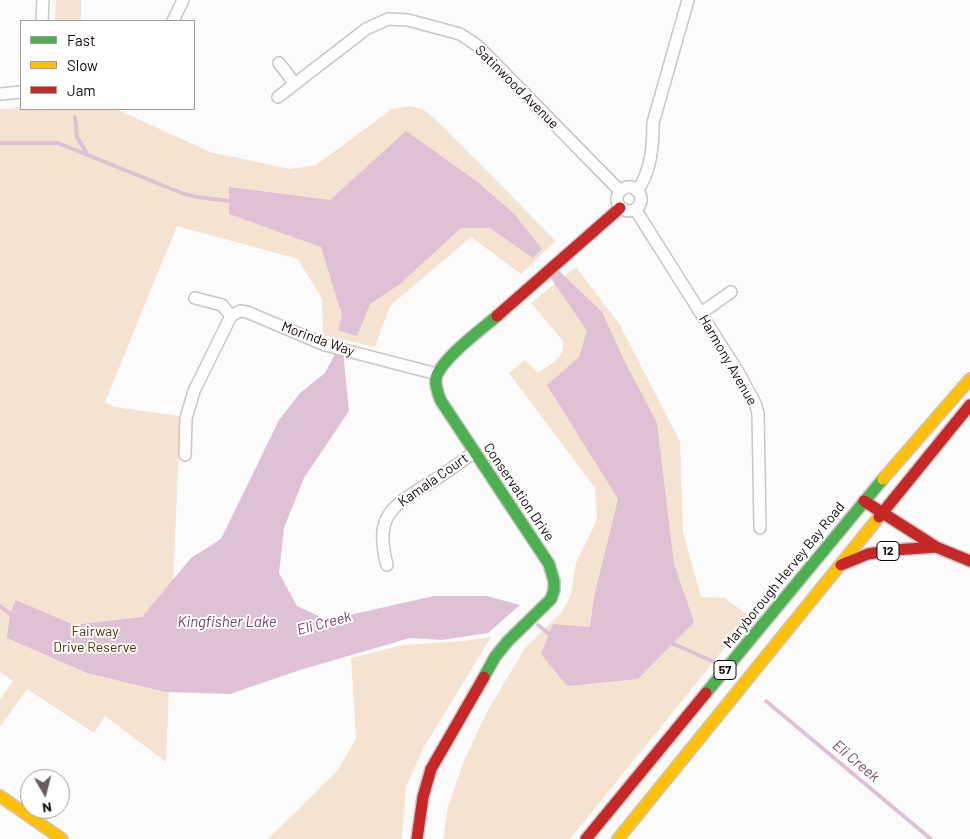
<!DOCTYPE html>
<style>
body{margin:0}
#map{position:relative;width:970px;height:839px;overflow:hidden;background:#fbfbfb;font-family:Barlow,sans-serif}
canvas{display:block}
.legend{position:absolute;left:20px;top:20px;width:175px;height:90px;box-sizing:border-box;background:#fff;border:1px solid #a19d9c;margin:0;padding:6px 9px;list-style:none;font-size:15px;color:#140908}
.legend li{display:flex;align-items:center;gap:10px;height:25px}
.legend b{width:25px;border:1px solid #a19d9c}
.north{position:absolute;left:20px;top:769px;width:50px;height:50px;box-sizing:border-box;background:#fff;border:1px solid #a19d9c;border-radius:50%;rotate:172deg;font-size:14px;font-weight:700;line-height:20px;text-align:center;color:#140908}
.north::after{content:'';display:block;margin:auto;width:18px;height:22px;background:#655e5d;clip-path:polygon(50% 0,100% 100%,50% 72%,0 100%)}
</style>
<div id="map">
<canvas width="970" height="839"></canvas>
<ul class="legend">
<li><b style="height:6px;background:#4caf50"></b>Fast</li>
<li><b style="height:6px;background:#ffc107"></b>Slow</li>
<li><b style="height:6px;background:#c62828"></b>Jam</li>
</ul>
<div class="north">N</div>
</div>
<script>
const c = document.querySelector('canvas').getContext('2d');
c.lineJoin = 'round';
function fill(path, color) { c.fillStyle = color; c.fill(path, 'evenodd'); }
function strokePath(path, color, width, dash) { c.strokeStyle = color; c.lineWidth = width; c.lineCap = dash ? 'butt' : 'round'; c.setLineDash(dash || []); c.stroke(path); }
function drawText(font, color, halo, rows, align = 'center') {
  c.font = font + ' Barlow,sans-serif'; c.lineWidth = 4; c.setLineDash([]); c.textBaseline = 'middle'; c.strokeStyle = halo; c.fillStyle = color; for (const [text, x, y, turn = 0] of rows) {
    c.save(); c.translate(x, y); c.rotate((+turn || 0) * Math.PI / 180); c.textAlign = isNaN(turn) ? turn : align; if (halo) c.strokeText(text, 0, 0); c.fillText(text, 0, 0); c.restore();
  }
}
fill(new Path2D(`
 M 56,0 L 81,0 L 81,21 L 55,21 Z
 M 21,106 L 21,109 L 116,109 L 210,152 L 290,169 L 316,165 L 392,109 L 411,106 L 424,110 L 437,121 L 556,241 L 521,274 L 471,237 L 390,306 L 375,347 L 323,335 L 322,299 L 298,259 L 177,226 L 105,402 L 115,407 L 180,416 L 166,762 L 105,716 L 94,733 L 27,689 L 0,727 L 0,700 L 13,681 L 0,672 L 0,109 L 11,109 Z
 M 576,267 L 620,325 L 680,442 L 683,532 L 701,597 L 725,598 L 750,617 L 570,839 L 443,839 L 448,807 L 463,763 L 487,712 L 525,648 L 562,612 L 571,594 L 576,563 L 597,520 L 595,488 L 509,373 L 525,360 L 538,373 C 550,364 566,358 563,341 L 531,303 Z
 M 491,637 L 423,749 L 406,787 L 402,839 L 268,839 L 337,771 L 356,739 L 351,658 L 403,645 L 463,641 Z`), '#f4e3d1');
fill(new Path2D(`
 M 406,131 L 479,183 L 515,215 L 542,249 L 533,258 L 490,228 L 461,228 L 400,284 L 370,304 L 357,336 L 338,330 L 342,315 L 321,247 L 229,214 L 229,187 L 330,200 Z
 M 558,270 L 602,312 L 625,362 L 657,423 L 674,564 L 694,622 L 638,679 L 567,686 L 541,654 L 553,624 L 590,627 L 594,597 L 618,499 L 547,385 L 579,357 L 587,331 L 550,277 Z
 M 337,350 L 343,351 L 349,411 L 304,478 L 284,528 L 279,573 L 297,606 L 327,620 L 434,596 L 487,596 L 520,605 L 488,633 L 442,640 L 410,638 L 300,670 L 230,694 L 166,692 L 87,673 L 7,638 L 10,614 L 16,600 L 74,625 L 142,617 L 191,558 L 221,539 L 279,420 L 300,393 L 325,373 Z`), '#dfc1d6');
strokePath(new Path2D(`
 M 75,117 L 77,137 L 87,154
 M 0,143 L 58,143 L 184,194 L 198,197 L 229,201
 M 0,606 L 14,617
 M 538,625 L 553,637
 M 669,642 L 719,664
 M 766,701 L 931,839`), '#dfc1d6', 4);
const street = new Path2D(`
 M 42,21 L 43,0
 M 173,21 L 183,0
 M 279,63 L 295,84
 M 0,94 L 21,92
 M 278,97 L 366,29 L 388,19 L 408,20 L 460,34 L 478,46 L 620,191
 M617 199a12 12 0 1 1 24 0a12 12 0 1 1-24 0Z
 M 637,191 C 651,172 653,146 653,123 L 688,0
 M 635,209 L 738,372 L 755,403 L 758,413 L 760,528
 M 195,298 L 222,305 L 231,316
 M 701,313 L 731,292
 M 185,455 L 186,418 L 194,391 L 231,316 L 240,311 L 247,312 L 325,345 L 437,374
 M 387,565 C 374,516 391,507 429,483 C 445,474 459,463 474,452`);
const fast = new Path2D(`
 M 484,677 L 495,657 L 508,641 L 551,599 L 554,590 L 554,581 L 549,564 L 441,401 C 438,394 435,386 436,378 C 441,359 482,329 497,316
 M 706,693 L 883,479`);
const slow = new Path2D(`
 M 883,479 L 970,379
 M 0,796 L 62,839
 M 618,839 L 879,517`);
const jam = new Path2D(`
 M 497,316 L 620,208
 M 864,501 L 936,547 L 970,561
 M 879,517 L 970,405
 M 841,565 L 868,554 L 894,550 L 936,547
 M 417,839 L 423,797 L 431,769 L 484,677
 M 586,839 L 706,693`);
strokePath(street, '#cbc5c5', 14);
strokePath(fast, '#cbc5c5', 14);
strokePath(slow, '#cbc5c5', 14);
strokePath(jam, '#cbc5c5', 14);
strokePath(street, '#fefefe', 11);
strokePath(fast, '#4caf50', 11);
strokePath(slow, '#ffc107', 11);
strokePath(jam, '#c62828', 11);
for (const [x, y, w] of [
 [888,551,22],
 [725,670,22]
]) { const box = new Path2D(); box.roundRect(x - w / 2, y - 9.5, w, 19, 4); c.fillStyle = '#fff'; c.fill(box); strokePath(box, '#140908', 1); }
drawText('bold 12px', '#140908', null, [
 ["12",888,551],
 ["57",725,670]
]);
drawText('14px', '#140908', '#fff', [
 ["Satinwood Avenue",517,87,45],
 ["Morinda Way",318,339,20],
 ["Harmony Avenue",728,360,60],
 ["Kamala Court",433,480,-35],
 ["Conservation Drive",519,492,56],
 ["Maryborough Hervey Bay Road",784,575,-51]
]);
drawText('14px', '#553401', '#fff', [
 ["Fairway",95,631],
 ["Drive Reserve",95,647]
]);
drawText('italic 15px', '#79416b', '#fff', [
 ["Kingfisher Lake",227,622],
 ["Eli Creek",324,623,-15],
 ["Eli Creek",856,761,40]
]);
</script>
